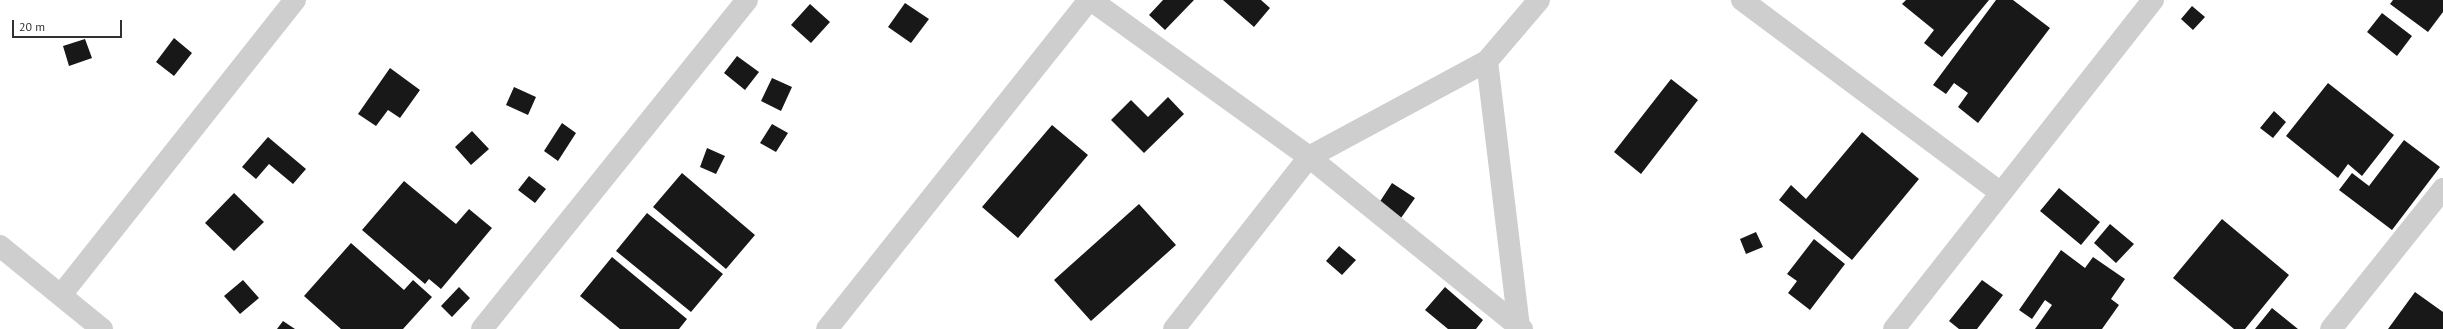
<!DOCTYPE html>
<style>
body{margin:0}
#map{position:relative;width:2443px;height:329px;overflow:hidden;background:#fff;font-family:"PT Sans",sans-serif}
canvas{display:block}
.scale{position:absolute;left:12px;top:20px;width:110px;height:18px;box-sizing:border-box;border:2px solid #313131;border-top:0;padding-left:5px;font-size:12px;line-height:14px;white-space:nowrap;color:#313131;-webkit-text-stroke:3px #fff;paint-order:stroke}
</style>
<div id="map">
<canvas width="2443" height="329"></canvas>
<div class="scale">20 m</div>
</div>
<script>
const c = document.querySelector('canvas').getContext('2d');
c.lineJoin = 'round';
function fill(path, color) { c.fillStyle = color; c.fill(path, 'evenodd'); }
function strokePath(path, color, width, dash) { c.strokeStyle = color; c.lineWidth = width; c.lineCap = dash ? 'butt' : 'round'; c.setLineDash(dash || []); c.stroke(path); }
fill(new Path2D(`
 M 1163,0 L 1194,0 L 1165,30 L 1149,15 Z
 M 1223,0 L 1261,0 L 1270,8 L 1254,27 Z
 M 1906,0 L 1989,0 L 1942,57 L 1924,43 L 1934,30 L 1902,4 Z
 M 1996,0 L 2013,0 L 2050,28 L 1978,123 L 1958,107 L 1968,93 L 1954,83 L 1946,94 L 1933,85 Z
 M 2393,0 L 2443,0 L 2443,12 L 2428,32 L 2390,4 Z
 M 905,3 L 929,19 L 911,43 L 888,27 Z
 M 810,4 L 830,22 L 811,43 L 791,25 Z
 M 2192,6 L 2205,17 L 2193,30 L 2181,19 Z
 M 2382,13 L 2412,36 L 2397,56 L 2367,32 Z
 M 174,38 L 192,53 L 174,76 L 156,62 Z
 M 85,39 L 92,58 L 69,66 L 63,46 Z
 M 737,56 L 759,72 L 745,90 L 724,73 Z
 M 390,68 L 420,90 L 400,118 L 388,110 L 376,126 L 358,114 Z
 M 772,78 L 792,87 L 781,111 L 761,101 Z
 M 1671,79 L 1698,100 L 1641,174 L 1614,152 Z
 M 2328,83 L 2394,135 L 2362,176 L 2348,164 L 2338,178 L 2286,136 Z
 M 514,87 L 536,97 L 528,115 L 506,105 Z
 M 1168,97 L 1184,114 L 1144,153 L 1111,120 L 1131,100 L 1148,117 Z
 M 2274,111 L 2286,122 L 2273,138 L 2260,128 Z
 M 562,123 L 576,133 L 558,161 L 544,151 Z
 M 772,124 L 788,133 L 776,152 L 760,143 Z
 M 1052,125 L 1088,155 L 1018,238 L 982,207 Z
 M 472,131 L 489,149 L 471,165 L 455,147 Z
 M 1862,132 L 1919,179 L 1852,260 L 1779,200 L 1791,185 L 1806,199 Z
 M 268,137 L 306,169 L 293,184 L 269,164 L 256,179 L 242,167 Z
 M 2404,140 L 2440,167 L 2392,230 L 2339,190 L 2352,173 L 2369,186 Z
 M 707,148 L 725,156 L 716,174 L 700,167 Z
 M 682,173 L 755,235 L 726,269 L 653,207 Z
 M 529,176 L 546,189 L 535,203 L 518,190 Z
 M 404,181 L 456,224 L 469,209 L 492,228 L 441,289 L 429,279 L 425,284 L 362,230 Z
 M 1392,183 L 1415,198 L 1401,218 L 1379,203 Z
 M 2059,188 L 2100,222 L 2081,245 L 2040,211 Z
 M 234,193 L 264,222 L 234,251 L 205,223 Z
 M 1139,204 L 1176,245 L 1091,321 L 1054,280 Z
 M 647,213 L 723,274 L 691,312 L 616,251 Z
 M 2222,219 L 2289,275 L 2245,329 L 2234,329 L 2173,278 Z
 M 2110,224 L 2134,244 L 2116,263 L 2094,243 Z
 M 1756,232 L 1763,247 L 1746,254 L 1740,239 Z
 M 1814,239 L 1845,264 L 1810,310 L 1788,293 L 1797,281 L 1787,274 Z
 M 351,243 L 404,290 L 413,280 L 432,297 L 403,329 L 341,329 L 304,296 Z
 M 1339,246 L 1356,260 L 1342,275 L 1326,261 Z
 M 2061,250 L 2085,268 L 2093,257 L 2125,279 L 2111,299 L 2119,305 L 2102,329 L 2035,329 L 2052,305 L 2045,300 L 2032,319 L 2019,310 Z
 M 612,257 L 687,319 L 679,329 L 620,329 L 580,296 Z
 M 243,280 L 259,298 L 240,314 L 224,296 Z
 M 1982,280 L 2003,295 L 1977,329 L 1959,329 L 1949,321 Z
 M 459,287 L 470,298 L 452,317 L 441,306 Z
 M 1445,287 L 1483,320 L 1476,329 L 1448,329 L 1425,310 Z
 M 2415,292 L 2443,312 L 2443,329 L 2388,329 Z
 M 2272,308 L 2298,329 L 2255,329 Z
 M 283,321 L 295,329 L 277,329 Z`), '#181818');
strokePath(new Path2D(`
 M 1091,0 L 1309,157 L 1522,329
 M 1742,0 L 2001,193
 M 1487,61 L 1519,327 L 1518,329
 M 0,246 L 102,329
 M 61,295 L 295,0
 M 482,329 L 747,0
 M 827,329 L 1089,0
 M 1174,329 L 1309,157 L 1487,61 L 1539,0
 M 1894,329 L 2153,0
 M 2331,329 L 2443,189`), '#cecece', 22);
</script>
